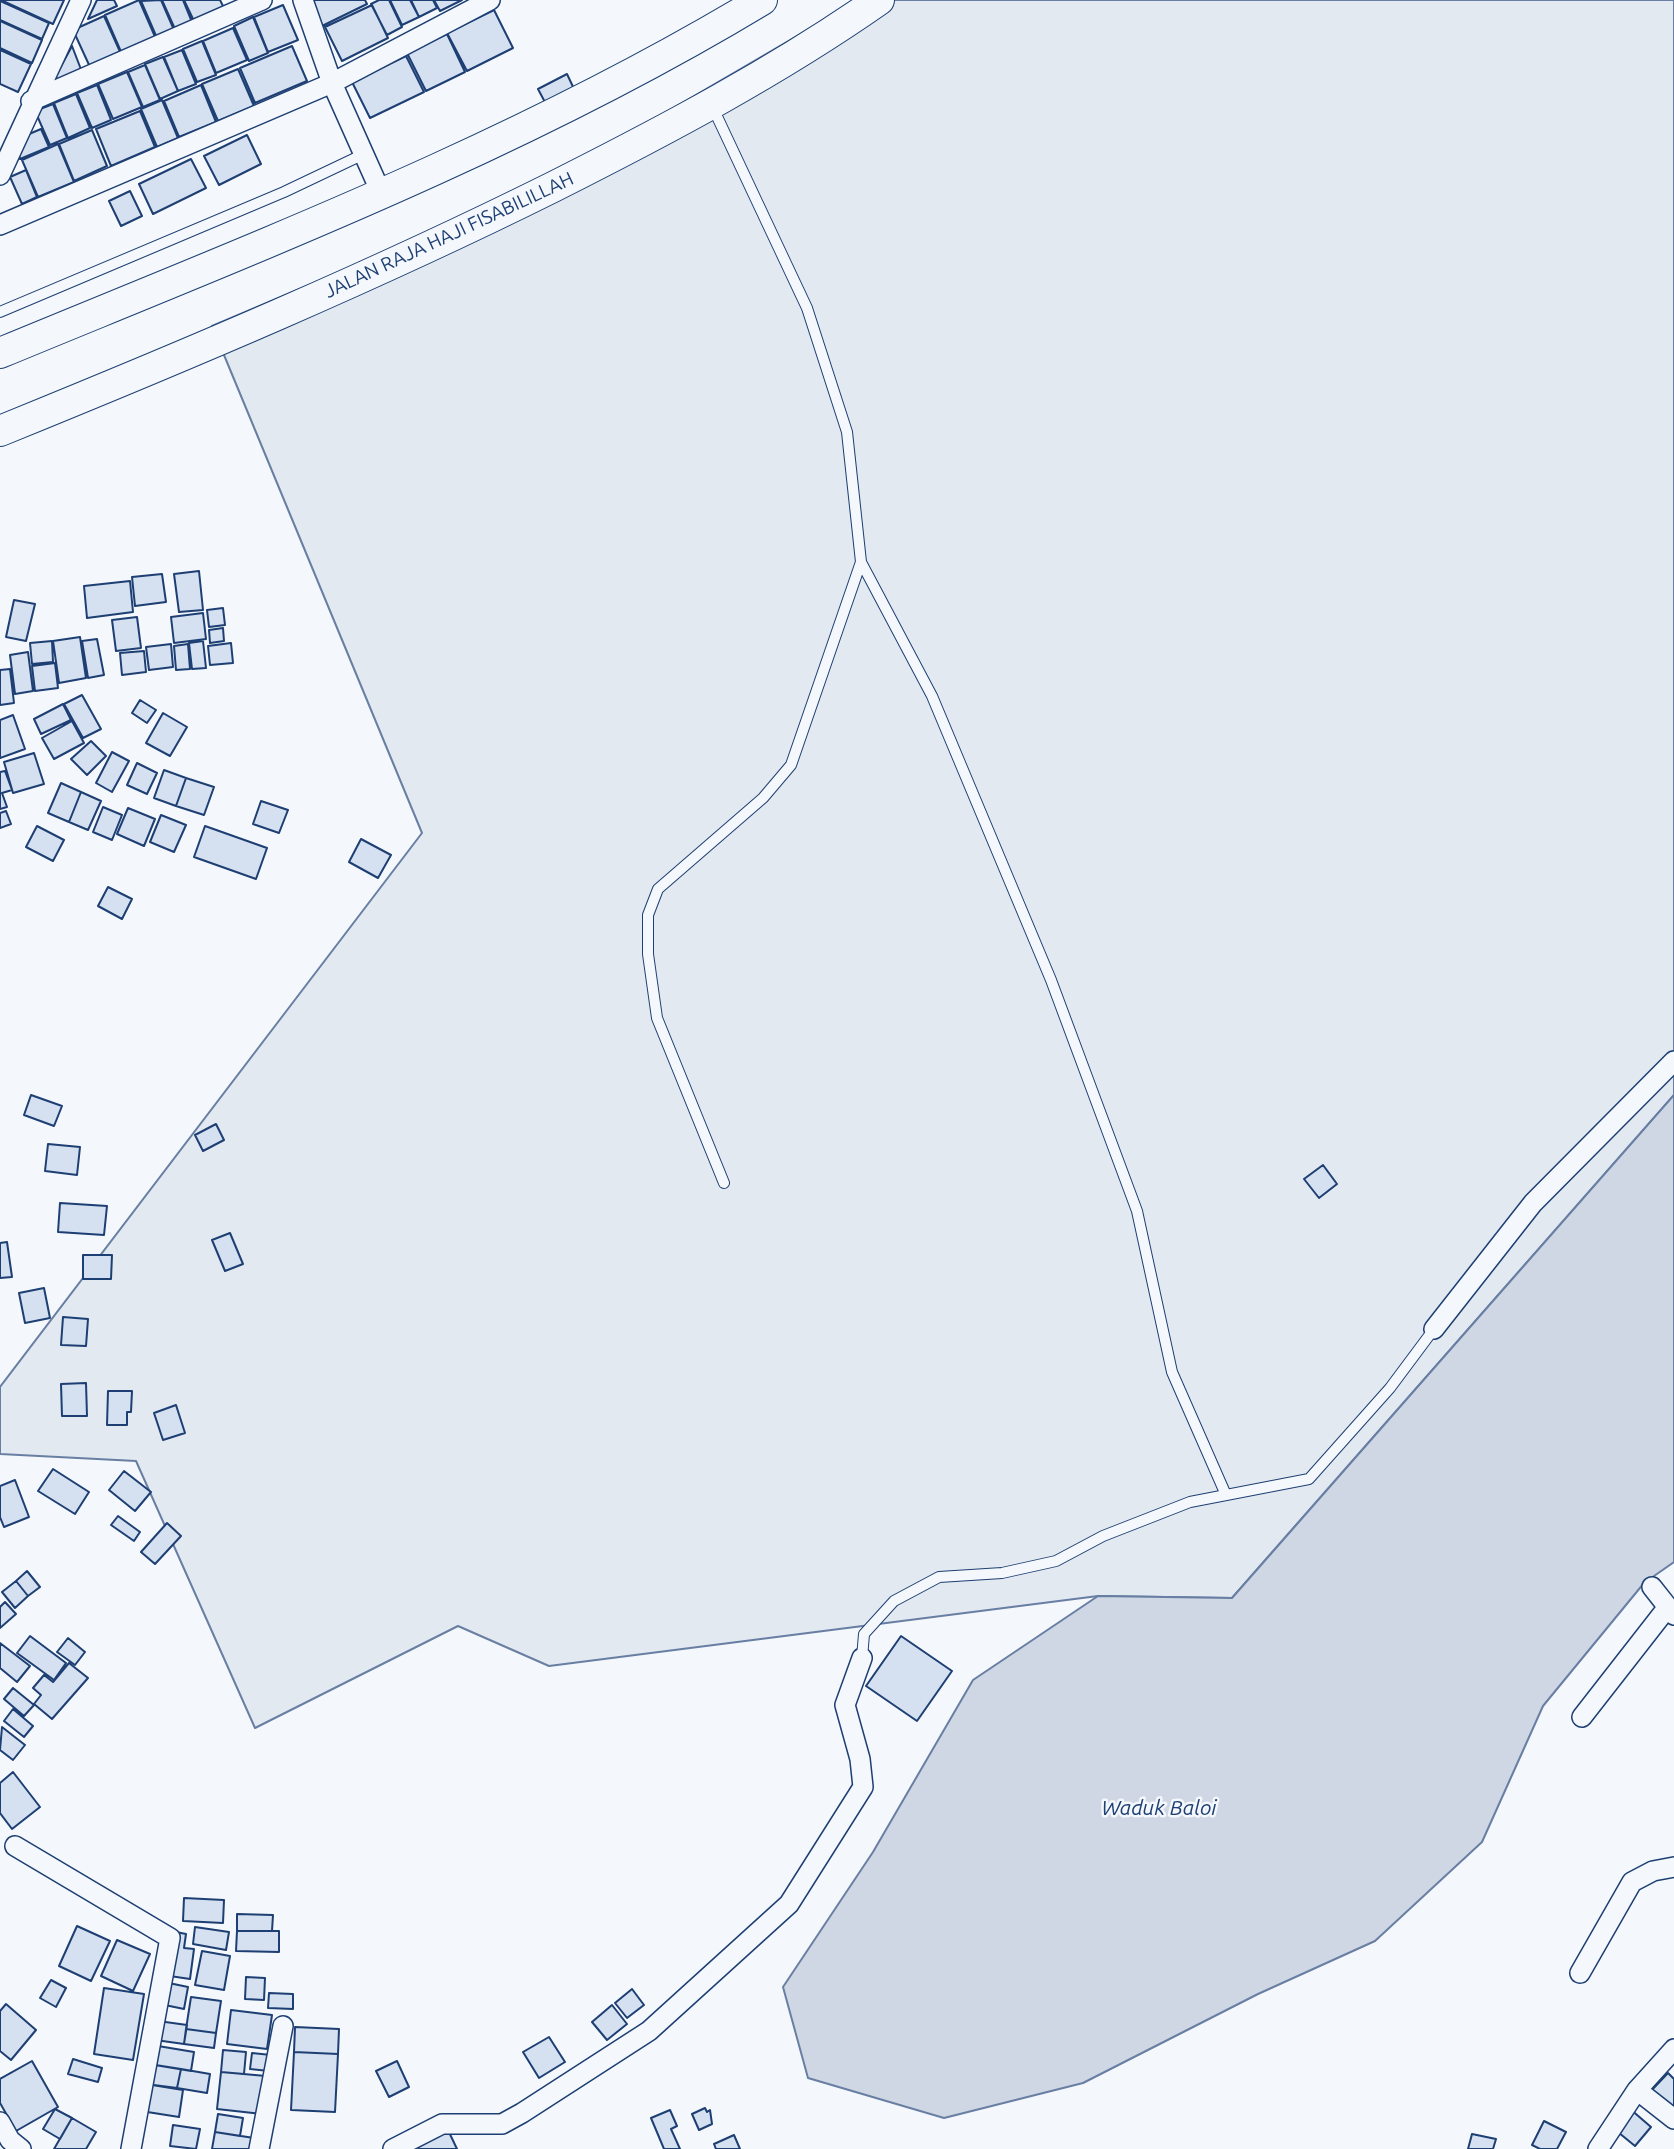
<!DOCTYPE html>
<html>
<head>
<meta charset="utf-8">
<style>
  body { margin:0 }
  canvas { display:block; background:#f4f7fb }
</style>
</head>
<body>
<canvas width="1674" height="2149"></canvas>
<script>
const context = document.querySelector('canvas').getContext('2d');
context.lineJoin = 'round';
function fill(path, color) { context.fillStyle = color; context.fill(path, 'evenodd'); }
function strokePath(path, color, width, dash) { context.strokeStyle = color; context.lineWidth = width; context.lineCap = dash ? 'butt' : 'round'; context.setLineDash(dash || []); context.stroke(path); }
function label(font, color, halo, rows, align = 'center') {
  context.font = font + ' Ubuntu,sans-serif'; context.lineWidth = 5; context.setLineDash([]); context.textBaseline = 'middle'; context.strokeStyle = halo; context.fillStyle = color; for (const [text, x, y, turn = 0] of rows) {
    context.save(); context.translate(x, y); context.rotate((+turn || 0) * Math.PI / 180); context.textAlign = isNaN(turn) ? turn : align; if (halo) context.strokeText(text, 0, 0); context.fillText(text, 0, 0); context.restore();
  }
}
const green = new Path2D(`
  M859,0H1674V1095L1232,1598L1098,1596L549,1666L458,1626L255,1728L136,1461L0,1454V1387L422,833L212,326L390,251L627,135Z`);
const water = new Path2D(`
  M1674,1095V1562L1644,1583L1543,1706L1482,1842L1375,1941L1258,1994L1083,2083L944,2118L808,2078L783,1987L873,1852L973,1680L1098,1596L1232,1598Z`);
const building = new Path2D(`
  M1,0H64L53,24Z
  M97,0H114L117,6L88,19Z
  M139,0L156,39L122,54L105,15Z
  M161,0L174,30L157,38L141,1Z
  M162,0H183L192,22L175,29Z
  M184,0H220L224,8L194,21Z
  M310,0H365L367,4L322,26Z
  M379,0H389L402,27L387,35L371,4Z
  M390,0H410L419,17L402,25Z
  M411,0H433L437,8L419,17Z
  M434,0H462L440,11Z
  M0,1L49,23L42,39L0,20Z
  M283,5L298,40L268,52L254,17Z
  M372,5L388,38L342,61L325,27Z
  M494,10L513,48L467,71L447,33Z
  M104,16L121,54L90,67L73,30Z
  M253,17L268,53L249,61L234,26Z
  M0,21L42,40L32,63L0,48Z
  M233,28L247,60L216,73L203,41Z
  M447,34L465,72L426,91L407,53Z
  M202,41L216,75L197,82L183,49Z
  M72,46L82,72L52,83Z
  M292,46L307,81L255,103L240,68Z
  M0,50L31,64L18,92L0,84Z
  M182,50L196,84L178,91L164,57Z
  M406,56L424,92L370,118L352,82Z
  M163,57L178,91L160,99L145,64Z
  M145,65L160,100L143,107L128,72Z
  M238,69L254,106L218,121L202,84Z
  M127,72L142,107L113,119L98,84Z
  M567,74L575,91L547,106L538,89Z
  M97,85L111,120L92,128L77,93Z
  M201,85L216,122L179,137L164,101Z
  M76,94L90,128L68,138L54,103Z
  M162,100L178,138L157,147L141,109Z
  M53,104L67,138L50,145L35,111Z
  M140,111L155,147L111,166L96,129Z
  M41,129L49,147L20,159L17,150L22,137Z
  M92,130L107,166L74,181L59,144Z
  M247,135L261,164L219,185L204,156Z
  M58,144L74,182L38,197L22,160Z
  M191,159L206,188L153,214L139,184Z
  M26,170L37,197L22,204L10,177Z
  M130,191L142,216L121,226L109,201Z
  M199,571L203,610L179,612L174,574Z
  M162,574L166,602L135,606L132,577Z
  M130,581L133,612L87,618L84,586Z
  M14,600L35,604L26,641L6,637Z
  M223,608L225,625L209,627L207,610Z
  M203,613L206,639L174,643L171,617Z
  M137,617L141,648L116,651L112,620Z
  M223,628L224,641L210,643L209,630Z
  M80,637L86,678L59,683L53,641Z
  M97,639L104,675L88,678L82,641Z
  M52,641L53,662L32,664L30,643Z
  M203,641L206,668L192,669L189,643Z
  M231,643L233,663L210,665L208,646Z
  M171,644L173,667L149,670L146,647Z
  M188,644L190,669L176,670L174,646Z
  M144,651L146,672L122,675L120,653Z
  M28,652L33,691L15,694L10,655Z
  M55,663L58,688L35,691L32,666Z
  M10,669L14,703L0,705V670Z
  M82,695L101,729L83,738L64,704Z
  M140,700L156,710L147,723L132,713Z
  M63,704L71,720L41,734L34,719Z
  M163,713L187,727L170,756L146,743Z
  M13,715L25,749L0,758V720Z
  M72,721L84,743L54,759L42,738Z
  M91,741L106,756L87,775L71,759Z
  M112,752L129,761L112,792L96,783Z
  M34,753L44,784L13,793L4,762Z
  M137,763L157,773L147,794L127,785Z
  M164,770L186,778L176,806L154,798Z
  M5,771L12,790L2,793L7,807L0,809V772Z
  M186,778L214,787L204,815L176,806Z
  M61,783L81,792L69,822L48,813Z
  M81,792L101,801L88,830L69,822Z
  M261,801L288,810L279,833L253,824Z
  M103,807L122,815L112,840L93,832Z
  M128,808L155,819L144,846L117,834Z
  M6,811L11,824L0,828V813Z
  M161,815L186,825L174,852L150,842Z
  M37,826L64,840L53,861L26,847Z
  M205,826L267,848L256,879L194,857Z
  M361,839L391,855L378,878L349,862Z
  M108,887L132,899L122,919L98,906Z
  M31,1095L62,1106L54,1126L24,1115Z
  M216,1124L224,1140L203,1151L195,1135Z
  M48,1144L80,1147L77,1175L45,1171Z
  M1323,1165L1337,1184L1319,1198L1304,1179Z
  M60,1203L107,1206L104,1235L58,1232Z
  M230,1233L243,1264L225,1271L212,1240Z
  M7,1242L12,1277L0,1278V1243Z
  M83,1255H112L111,1279H83Z
  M44,1288L50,1318L25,1323L19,1293Z
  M63,1317L88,1319L86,1346L61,1345Z
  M86,1383L87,1416H62L61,1384Z
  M108,1391H132L131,1412H127V1425H107Z
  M176,1405L185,1433L163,1440L154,1413Z
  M53,1469L89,1492L75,1514L38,1491Z
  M124,1471L151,1492L135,1511L109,1490Z
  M15,1480L29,1517L4,1527L0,1517V1486Z
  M118,1516L140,1532L134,1541L111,1525Z
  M167,1523L181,1536L155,1564L141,1552Z
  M27,1571L40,1587L28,1596L16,1581Z
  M16,1581L28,1596L15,1608L2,1592Z
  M5,1602L16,1614L0,1628V1607Z
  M30,1636L66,1663L54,1680L17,1653Z
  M901,1636L952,1671L917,1721L866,1686Z
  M68,1638L85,1652L75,1665L57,1652Z
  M0,1643L30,1666L17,1682L0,1668Z
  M69,1663L88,1678L52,1719L34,1704L41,1695L33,1688L44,1675L53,1682Z
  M13,1688L34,1705L24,1716L4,1699Z
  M13,1709L33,1726L24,1737L4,1721Z
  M2,1727L25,1745L13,1760L0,1750Z
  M13,1772L40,1807L12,1829L0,1813V1783Z
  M184,1898L224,1900L223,1923L183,1921Z
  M237,1914L273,1915L272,1931H237Z
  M77,1926L110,1941L91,1981L59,1966Z
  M195,1927L229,1932L226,1950L193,1944Z
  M237,1931H279V1952L236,1951Z
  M176,1932L186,1934L184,1948L194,1949L190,1979L163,1975Z
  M117,1940L150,1954L133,1991L101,1976Z
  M202,1951L230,1956L224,1990L195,1985Z
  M246,1977L265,1978L264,2000L245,1999Z
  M51,1980L66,1988L56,2007L40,1998Z
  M164,1982L188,1987L184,2009L160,2004Z
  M104,1988L144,1994L133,2060L94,2054Z
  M632,1989L644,2005L627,2018L615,2003Z
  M269,1993L293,1994V2009L268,2008Z
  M191,1997L221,2001L216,2033L186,2029Z
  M6,2004L36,2030L11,2060L0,2051V2011Z
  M612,2005L627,2024L607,2040L592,2022Z
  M231,2010L272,2015L267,2049L227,2044Z
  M151,2020L187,2025L184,2044L148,2039Z
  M295,2027L339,2029L338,2054L294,2052Z
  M186,2029L216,2033L214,2048L184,2044Z
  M549,2037L565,2062L539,2078L523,2052Z
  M152,2045L194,2052L191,2071L149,2064Z
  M223,2050L246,2052L244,2074L221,2072Z
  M294,2052L338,2054L335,2112L291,2110Z
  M252,2053L271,2055L269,2071L250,2069Z
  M73,2059L102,2068L98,2082L68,2074Z
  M32,2061L58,2107L16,2131L0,2103V2079Z
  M397,2061L409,2087L389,2097L376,2071Z
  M149,2064L181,2069L177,2088L146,2084Z
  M181,2069L210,2074L207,2093L177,2088Z
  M221,2072L266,2076L262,2114L217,2109Z
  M1668,2073L1674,2079V2111L1649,2093Z
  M146,2084L183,2090L179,2117L141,2111Z
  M705,2108L707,2112L710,2110L712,2124L699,2130L692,2114Z
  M1629,2108L1651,2127L1635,2146L1613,2128Z
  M55,2109L72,2118L60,2139L43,2129Z
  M670,2110L677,2126L671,2129L680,2149H664L651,2118Z
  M218,2114L243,2118L240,2136L215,2132Z
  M72,2118L96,2132L86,2149H54Z
  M1544,2121L1566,2132L1557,2149H1540L1532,2145Z
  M173,2125L200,2129L196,2149L170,2146Z
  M448,2130L457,2149H419L417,2144Z
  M215,2132L254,2138L252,2149H212Z
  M1472,2134L1496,2139L1493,2149H1468Z
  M734,2135L740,2149H716L714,2144Z`);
const service = new Path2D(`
  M713,108L807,308L847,432L861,562L932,696L1051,980L1137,1211L1172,1372L1226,1495
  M0,312L284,192L364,154
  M724,1183L657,1018L648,954V915L658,889L763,798L791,765L861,562
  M862,1658L864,1634L894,1601L939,1577L1002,1573L1056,1561L1103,1536L1190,1502L1309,1479L1390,1388L1434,1329`);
const minor = new Path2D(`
  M303,0L332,83L382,195
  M31,101L262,0
  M0,175L81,0
  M0,225L332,83L490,0
  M1434,1329L1533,1203L1674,1061
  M1652,1587L1674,1615
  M1582,1717L1667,1608
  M15,1846L170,1938L131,2149
  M1580,1973L1632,1882L1653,1871L1674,1867
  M1637,2090L1674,2119
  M0,2122L10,2140L21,2149
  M259,2149L283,2026
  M393,2149L442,2124H502L522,2113L649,2031L789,1904L863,1787L860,1759L845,1705L862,1658
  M1598,2149L1637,2090L1674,2049`);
const primary = new Path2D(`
  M0,353C259,246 522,145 762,0
  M0,431C187,355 372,277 553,187C666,130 776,72 879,0`);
const streetNames = [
  ["JALAN RAJA HAJI FISABILILLAH",449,235,-25]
];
const waterNames = [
  ["Waduk Baloi",1159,1808]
];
fill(green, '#e3e9f0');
strokePath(green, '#687fa3', 2);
fill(water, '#cfd7e4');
strokePath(water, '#687fa3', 2);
fill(building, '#d5e0f0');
strokePath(building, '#1d3f73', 2);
strokePath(service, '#1d3f73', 12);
strokePath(minor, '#1d3f73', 22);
strokePath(primary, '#1d3f73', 32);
strokePath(service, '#f4f7fb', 10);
strokePath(minor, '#f4f7fb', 19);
strokePath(primary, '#f4f7fb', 30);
label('19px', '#1d3f73', '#f4f7fb', streetNames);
label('italic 21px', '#1d3f73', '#f4f7fb', waterNames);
</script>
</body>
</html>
